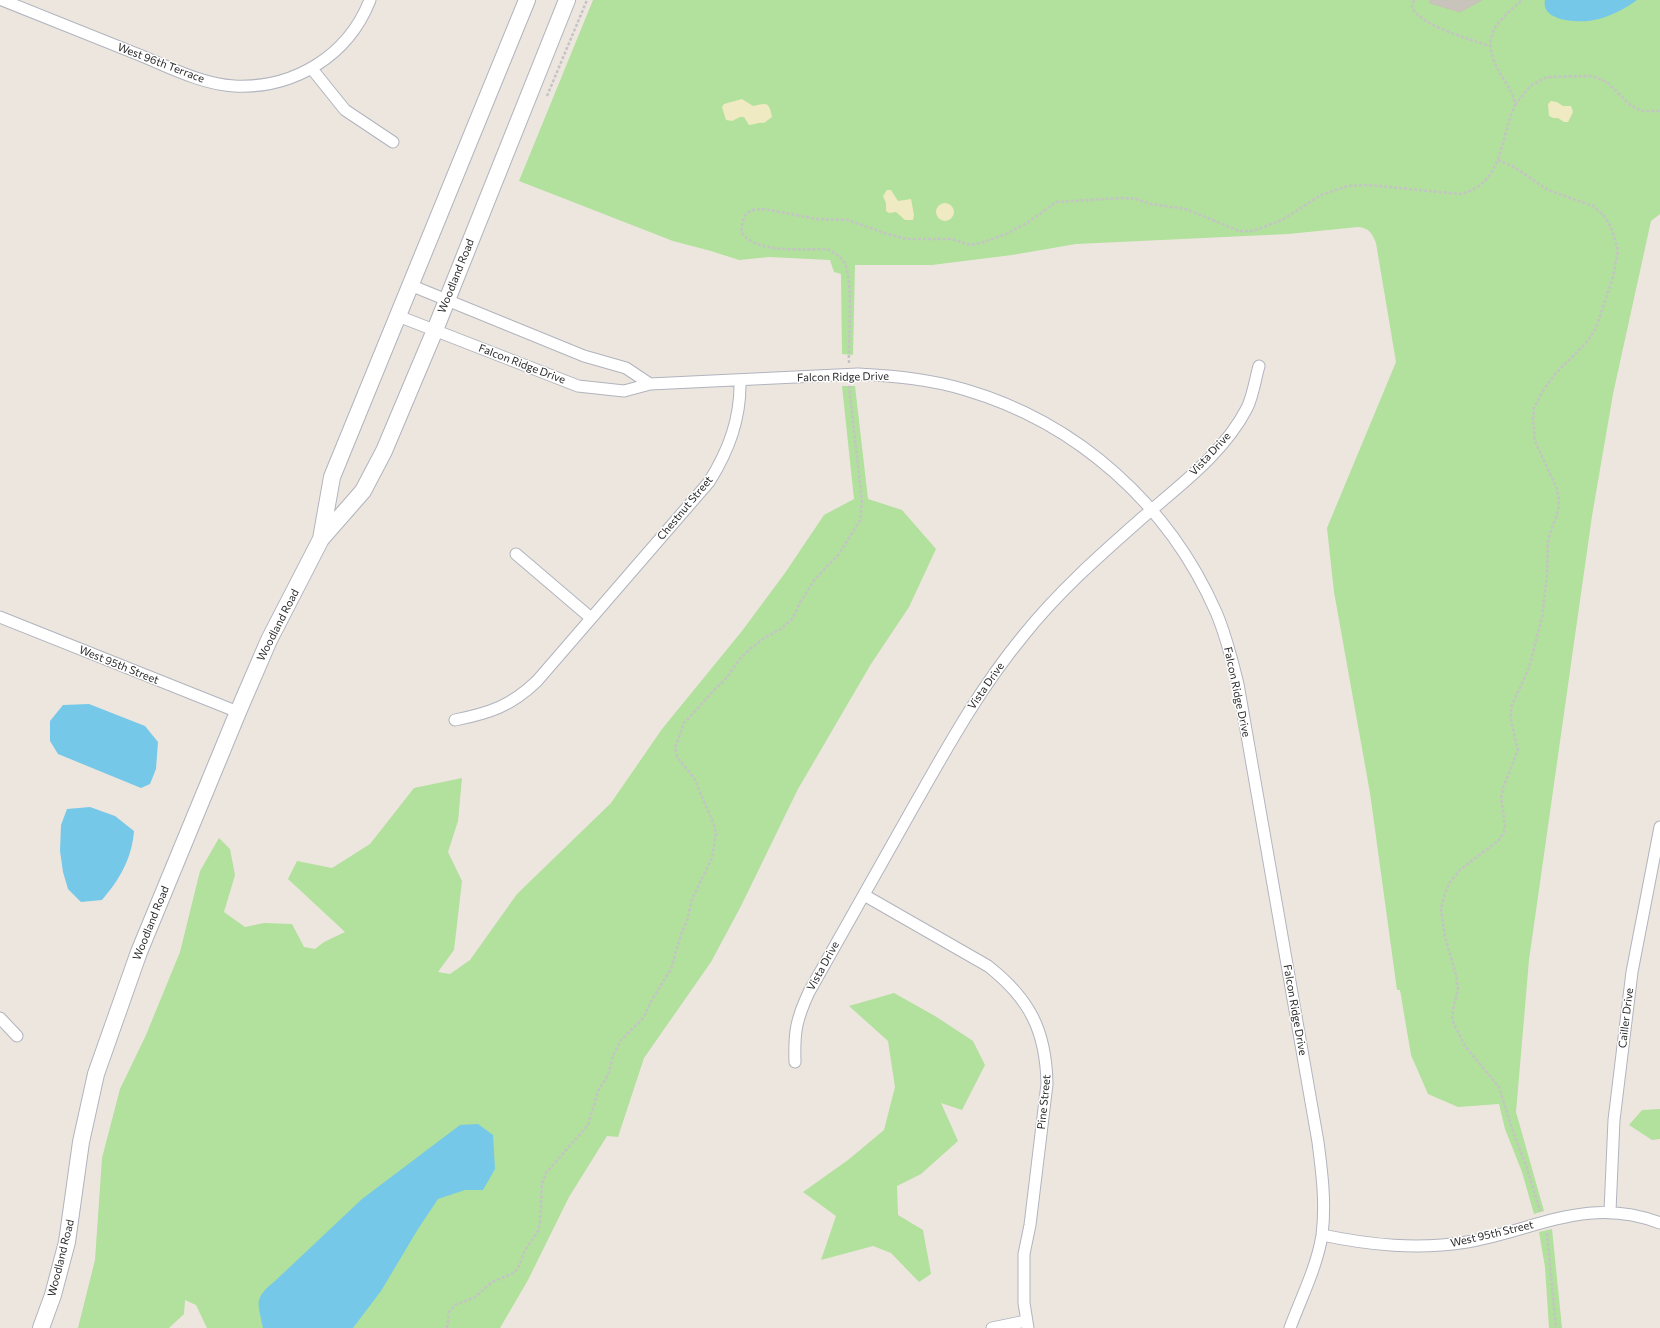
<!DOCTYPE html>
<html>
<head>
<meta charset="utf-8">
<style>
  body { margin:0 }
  canvas { display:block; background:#ece6de }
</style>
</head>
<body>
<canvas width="1660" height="1328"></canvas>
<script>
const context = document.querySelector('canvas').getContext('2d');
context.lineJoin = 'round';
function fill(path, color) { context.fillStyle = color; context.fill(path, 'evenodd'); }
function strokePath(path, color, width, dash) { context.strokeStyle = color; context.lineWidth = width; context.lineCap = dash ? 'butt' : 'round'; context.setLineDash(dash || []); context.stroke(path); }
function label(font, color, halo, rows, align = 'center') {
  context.font = font + ' Commissioner,sans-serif'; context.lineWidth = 3; context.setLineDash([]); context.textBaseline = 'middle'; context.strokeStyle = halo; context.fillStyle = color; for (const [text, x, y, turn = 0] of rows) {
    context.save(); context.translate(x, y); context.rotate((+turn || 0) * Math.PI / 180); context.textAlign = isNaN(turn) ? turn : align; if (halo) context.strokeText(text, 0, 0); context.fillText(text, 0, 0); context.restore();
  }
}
const green = new Path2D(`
  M593,0H1660V214L1651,221L1613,394L1592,516L1529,960L1516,1112L1544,1211L1534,1214L1522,1172L1505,1129L1499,1104L1458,1107L1428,1094L1411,1055L1400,990H1397L1370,793L1334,592L1327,528L1396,362L1376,243C1372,233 1369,228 1358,227L1288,234L1076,244L1012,255L932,265H855L853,355L842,354L841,274L834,272L830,260L769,257L739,260L711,251L673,241L519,181Z
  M842,386H855L868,499L902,510L936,549L909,607L871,664L798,789L741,906L711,962L644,1058L618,1137L607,1136L569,1197L528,1280L500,1328H207L196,1305L185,1300L184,1314L169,1328H78L95,1260L102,1158L120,1089L146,1035L180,952L200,871L219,838L230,849L235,875L224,912L245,927L264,923L292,924L304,947L315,949L324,942L345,932L288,879L297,861L332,868L370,844L414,788L462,778L458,821L448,852L462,881L454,950L438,972L450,974L470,960L517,894L611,803L662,729L742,631L785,573L824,515L854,499Z
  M894,993L935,1016L973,1041L985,1065L962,1110L941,1103L958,1141L921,1174L897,1186L898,1215L923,1230L931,1274L919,1282L891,1253L873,1246L821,1260L836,1216L803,1192L848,1160L884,1130L895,1087L888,1041L849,1006Z
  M1660,1109V1139L1652,1140L1629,1125L1642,1110Z
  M1552,1229L1562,1328H1549L1545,1267L1539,1232Z`);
const sand = new Path2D(`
  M742,99L753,106C767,103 769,101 772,117L764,123C758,122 755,125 749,125L744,117H740L732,121L726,120L722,107L724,104Z
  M1551,101L1557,102L1563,106H1571L1573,112L1568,122H1564L1558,118H1553L1549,116L1548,104Z
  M887,190H891L898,201L911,199L914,215L913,220H905L896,212L889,213L886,211V203L883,196Z
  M936 212a9 9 0 1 1 18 0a9 9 0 1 1-18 0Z`);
const water = new Path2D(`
  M1545,0H1637C1625,9 1609,17 1594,20C1581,23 1540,22 1545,0Z
  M89,704L145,726L158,742L156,769L150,784L141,788L58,754L50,741V721L63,705Z
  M90,807L115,816L134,831C132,858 120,879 102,900L81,902L68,889L63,872L60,851L61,825L67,809Z
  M478,1124L493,1135L495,1169L483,1190H465L438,1199L418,1229L381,1291L353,1328H263C258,1302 253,1299 275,1281L362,1199L460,1125Z`);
const building = new Path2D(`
  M1430,0H1482L1460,12L1430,3Z`);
const path = new Path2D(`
  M1414,0L1412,7C1420,26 1470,39 1489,46
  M547,96L587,0
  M1515,105L1530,86L1547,77L1592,76L1607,82L1629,104L1641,111H1660
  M1498,160L1514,167L1548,190L1593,206L1604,216L1611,227L1618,250L1613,277L1596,328L1587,342L1555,374L1542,392L1534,408L1533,419L1535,441L1557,489L1559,500L1558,511L1548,540L1547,575L1542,617L1529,668L1511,707V721L1518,750L1503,788L1501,798L1505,825L1504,832L1499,840L1461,869L1450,882L1445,893L1441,909L1445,937L1456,975L1458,989L1453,1010L1452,1020L1465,1046L1499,1087L1512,1129L1527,1168L1540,1211
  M849,363C848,341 854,278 844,262C840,256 833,252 827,249C803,249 753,254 741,231L744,217L747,213L752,210L764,209L817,219L848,220L884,233L907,239H952L970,245L981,243L1006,234L1027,223L1056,202L1122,198L1136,199L1151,204L1186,209L1239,231H1253L1282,220L1321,195L1348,186L1368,185L1460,194C1503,185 1500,138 1515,105C1513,93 1507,85 1501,75C1479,38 1494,24 1522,0
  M1547,1233L1556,1328
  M447,1328L449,1312L455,1305L475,1297L492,1282L514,1273L519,1266L525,1250L538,1231L540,1222L542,1184L546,1173L588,1125L598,1091L608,1075L614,1053L621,1040L644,1017L650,1003L671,969L681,934L687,921L692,899L712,858L716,834L714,825L694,778L677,757L675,748L684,723L718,686L724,681L740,659L750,649L764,638L781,629L792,619L801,601L815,579L839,554L860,520L862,502L849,386`);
const street = new Path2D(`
  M2,0C49,19 95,37 142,56C171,68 202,84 234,86C294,89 348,56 370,0
  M312,69L345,110L393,142
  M410,285L584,356L626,368L650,384
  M398,316L578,386L624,391L650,384L858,374C894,376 930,379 966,390C1078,423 1169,505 1216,612C1226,635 1232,660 1238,684L1318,1142C1322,1173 1326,1204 1322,1235C1317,1267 1301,1298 1290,1328
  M516,554L591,618
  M0,617L238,712
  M455,720C490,713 511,706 537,681L709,482C729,450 741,418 740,380
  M864,895L988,966C1030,999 1046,1031 1047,1084L1030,1225L1024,1254V1303L1028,1328
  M0,1018L17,1036
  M795,1062C794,1032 796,1020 809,992C844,929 880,867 915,804C948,746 980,688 1023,636C1058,592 1100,555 1142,518C1180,485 1224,453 1247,408C1253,396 1255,380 1259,366
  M1610,1211L1614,1120L1632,972L1660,827
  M1322,1235C1370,1245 1417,1250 1467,1242C1536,1230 1588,1195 1660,1223
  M992,1328L1026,1321`);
const secondary = new Path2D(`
  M321,539L332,477L527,0
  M41,1328L53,1295L67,1242L81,1142L96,1074L139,952L238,712L269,640L321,539L363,491L384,451L435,330L567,0`);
const streetNames = [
  ["West 96th Terrace",161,63,21],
  ["Woodland Road",456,276,-68],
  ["Falcon Ridge Drive",522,364,21],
  ["Falcon Ridge Drive",843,377,-1],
  ["Vista Drive",1210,454,-47],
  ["Chestnut Street",685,508,-50],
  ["Woodland Road",278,625,-63],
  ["West 95th Street",119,665,22],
  ["Vista Drive",986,686,-55],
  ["Falcon Ridge Drive",1237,692,78],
  ["Woodland Road",151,923,-68],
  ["Vista Drive",823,966,-61],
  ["Falcon Ridge Drive",1295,1010,80],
  ["Cailler Drive",1626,1018,-83],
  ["Pine Street",1044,1102,-84],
  ["West 95th Street",1492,1234,-13],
  ["Woodland Road",61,1258,-76]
];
fill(green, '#b2e09d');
fill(sand, '#f0eac2');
fill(water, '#76c8e9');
fill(building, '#c8c4bc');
strokePath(building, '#c8c2b7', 1);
strokePath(street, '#b1b4be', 13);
strokePath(secondary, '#b1b4be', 18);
strokePath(path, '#c4c4c4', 2.5, [3, 2]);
strokePath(street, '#fff', 11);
strokePath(secondary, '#fff', 16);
label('11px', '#2b2b2b', '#fff', streetNames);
</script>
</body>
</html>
